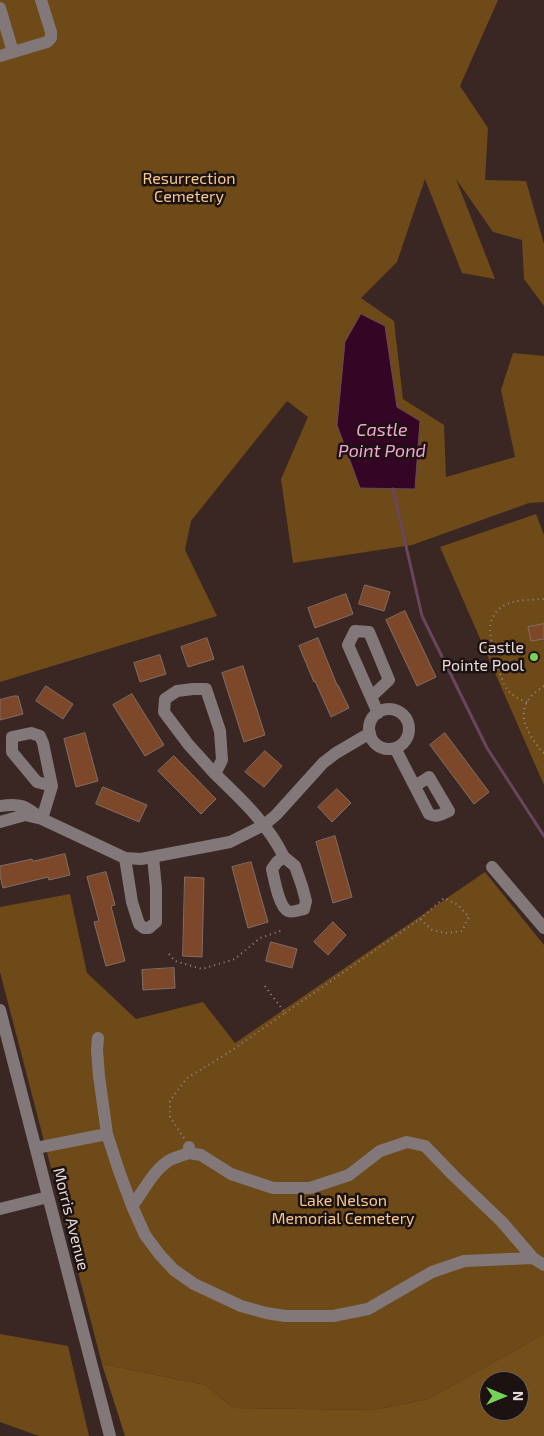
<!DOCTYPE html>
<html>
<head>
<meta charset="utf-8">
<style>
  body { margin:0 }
  #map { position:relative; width:544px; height:1436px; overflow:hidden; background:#3a2724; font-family:"Exo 2",sans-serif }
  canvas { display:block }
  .north { position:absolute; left:479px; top:1371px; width:50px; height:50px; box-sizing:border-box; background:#1b1211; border:1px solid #6d6261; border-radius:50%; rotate:90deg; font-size:14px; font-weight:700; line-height:20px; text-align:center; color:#e7dad8 }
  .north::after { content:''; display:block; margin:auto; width:18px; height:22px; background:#77d259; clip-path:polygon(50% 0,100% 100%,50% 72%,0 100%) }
</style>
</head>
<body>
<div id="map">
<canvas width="544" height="1436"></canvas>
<div class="north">N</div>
</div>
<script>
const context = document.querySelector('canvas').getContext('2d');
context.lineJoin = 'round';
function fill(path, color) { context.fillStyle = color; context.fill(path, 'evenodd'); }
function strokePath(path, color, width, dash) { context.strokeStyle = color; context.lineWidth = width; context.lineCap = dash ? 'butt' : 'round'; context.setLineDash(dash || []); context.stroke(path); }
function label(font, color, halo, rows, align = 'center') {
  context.font = font + ' "Exo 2",sans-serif'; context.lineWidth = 5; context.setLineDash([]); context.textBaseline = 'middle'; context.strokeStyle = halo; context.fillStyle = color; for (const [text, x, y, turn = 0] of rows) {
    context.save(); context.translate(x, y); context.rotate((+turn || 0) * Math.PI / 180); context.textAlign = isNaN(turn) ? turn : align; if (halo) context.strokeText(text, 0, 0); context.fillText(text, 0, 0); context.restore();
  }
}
const green = new Path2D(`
  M0,0H498L460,86L488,128L485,180L526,181L544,244V306L524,279L522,240L493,232L456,179L495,279L462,273L425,179L397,262L361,298L394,321L403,399L444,425L446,477L515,457L501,390L513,353L544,356V502L529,503L412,545L293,563L281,479L308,417L287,401L191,521L185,550L217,616L0,682Z
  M536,514L544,535V785L440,547Z
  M485,872L544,945V1334L428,1399L373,1410L233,1408L206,1385L102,1364L0,972V907L70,894L87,973L136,1019L203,1002L235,1043Z
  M0,1334L68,1346L89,1436H39L0,1422Z`);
const forest = new Path2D(`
  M544,1334V1436H125L102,1364L206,1385L233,1408L373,1410L428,1399ZM489,1381H519V1411H489Z`);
const water = new Path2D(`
  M361,314L385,326L397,407L420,421L415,489L360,488L337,425L345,342Z`);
const stream = new Path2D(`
  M393,489L422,616L487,748L544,836`);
const building = new Path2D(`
  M365,585L390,592L384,611L359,604Z
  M346,594L353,614L315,628L308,608Z
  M405,611L436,677L417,686L386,620Z
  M544,624V639L531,641L528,627Z
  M207,638L214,659L188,667L181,647Z
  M318,638L337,685H338L349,708L331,717L315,681L314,682L299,646Z
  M160,655L166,674L140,682L134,663Z
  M243,666L265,735L244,742L222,673Z
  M46,686L73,704L63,719L36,701Z
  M132,694L164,745L145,756L113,705Z
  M14,696H18L23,714L0,720V700Z
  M85,733L98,781L76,787L64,739Z
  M445,733L489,792L474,804L430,745Z
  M265,751L282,766L264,787L245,772Z
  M174,756L216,799L201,814L158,771Z
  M103,787L147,805L139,822L96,804Z
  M337,789L351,803L332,822L318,807Z
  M335,836L352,897L333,903L316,842Z
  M65,854L70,875L49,880L48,877L3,888L0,876V866L32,859L33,861Z
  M251,862L268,922L248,928L232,867Z
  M106,872L115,905L111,906L125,961L106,966L94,922L99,921L87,877Z
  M185,877L204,878L202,957L183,956Z
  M333,922L346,935L328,955L314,942Z
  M271,942L297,949L292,968L266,961Z
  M174,968L175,988L143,990L142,970Z`);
const path = new Path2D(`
  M544,686C512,706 523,727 542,752L544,753
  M527,702C519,699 512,696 507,689C500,681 491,642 490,630C490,622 493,614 499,609C510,599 530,600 544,599
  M169,954L175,961L202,969L235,959L260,938L283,930
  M285,1013L420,919L432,930L446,933L462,931L469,917L458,905L444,898L420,919
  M184,1138L170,1117V1101L187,1078L228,1053L285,1013L264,985`);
const minor = new Path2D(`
  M0,8L13,52
  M0,56L47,42L51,38V32L41,0
  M193,689H206L220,731L222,760L215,774L188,744L164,712L165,699L177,691Z
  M371,697L389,680L369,632L355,631L348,645L378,713
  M369 729a20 20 0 1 1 40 0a20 20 0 1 1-40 0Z
  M31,733L40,736L43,743L52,786L37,782L12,752V737Z
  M395,748L429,814C437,818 442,814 449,811L429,777L415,786
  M215,774C241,799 268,824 284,857
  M52,786L42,819L125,858L141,859L230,842L264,825L276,815L323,763L336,753L370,733
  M0,806C22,803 25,806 42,819L25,815L0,822
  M284,857L295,866L302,886L306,901L304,909C299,910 293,913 288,911C279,907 274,878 272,869L277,862Z
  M125,858L132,902L139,924L144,928H149L156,922V888L153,857
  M492,867L544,928
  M0,1010L110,1436
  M98,1038L97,1050L99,1076L107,1134L119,1171L132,1206L145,1235L160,1255L174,1270L194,1284L241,1306L266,1313L285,1316H333L368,1309L432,1272L464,1261L533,1258
  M36,1148L107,1134
  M189,1153L201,1155L231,1174L273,1188H310L349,1175L380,1151L407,1142L425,1146L454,1176L502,1222L533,1258L544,1265
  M132,1206C143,1192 154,1169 170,1160C176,1157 183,1155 189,1153V1147
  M0,1209L48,1197`);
const markers = [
  [534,657,5,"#77d259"]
];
const parkNames = [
  ["Resurrection",189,179],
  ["Cemetery",189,197],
  ["Lake Nelson",343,1201],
  ["Memorial Cemetery",343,1219]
];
const poiNames = [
  ["Castle",524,648],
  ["Pointe Pool",524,666]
];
const streetNames = [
  ["Morris Avenue",71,1219,76]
];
const waterNames = [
  ["Castle",382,430],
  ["Point Pond",382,451]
];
fill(green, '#6d4a18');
fill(forest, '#754f19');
fill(water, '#350526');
strokePath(water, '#6a455b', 1);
strokePath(stream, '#6a455b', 3);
fill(building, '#7d4829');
strokePath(building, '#826e63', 1);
strokePath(path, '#978885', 2, [1, 4]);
strokePath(minor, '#827879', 12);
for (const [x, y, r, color] of markers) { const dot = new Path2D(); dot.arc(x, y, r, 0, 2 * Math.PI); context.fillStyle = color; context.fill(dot); strokePath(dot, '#1b1211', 2); }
label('16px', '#f7c88e', '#1b1211', parkNames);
label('16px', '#e7dad8', '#1b1211', poiNames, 'right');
label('16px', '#e7dad8', '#1b1211', streetNames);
label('italic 18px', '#f7a4d5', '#1b1211', waterNames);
</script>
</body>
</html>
